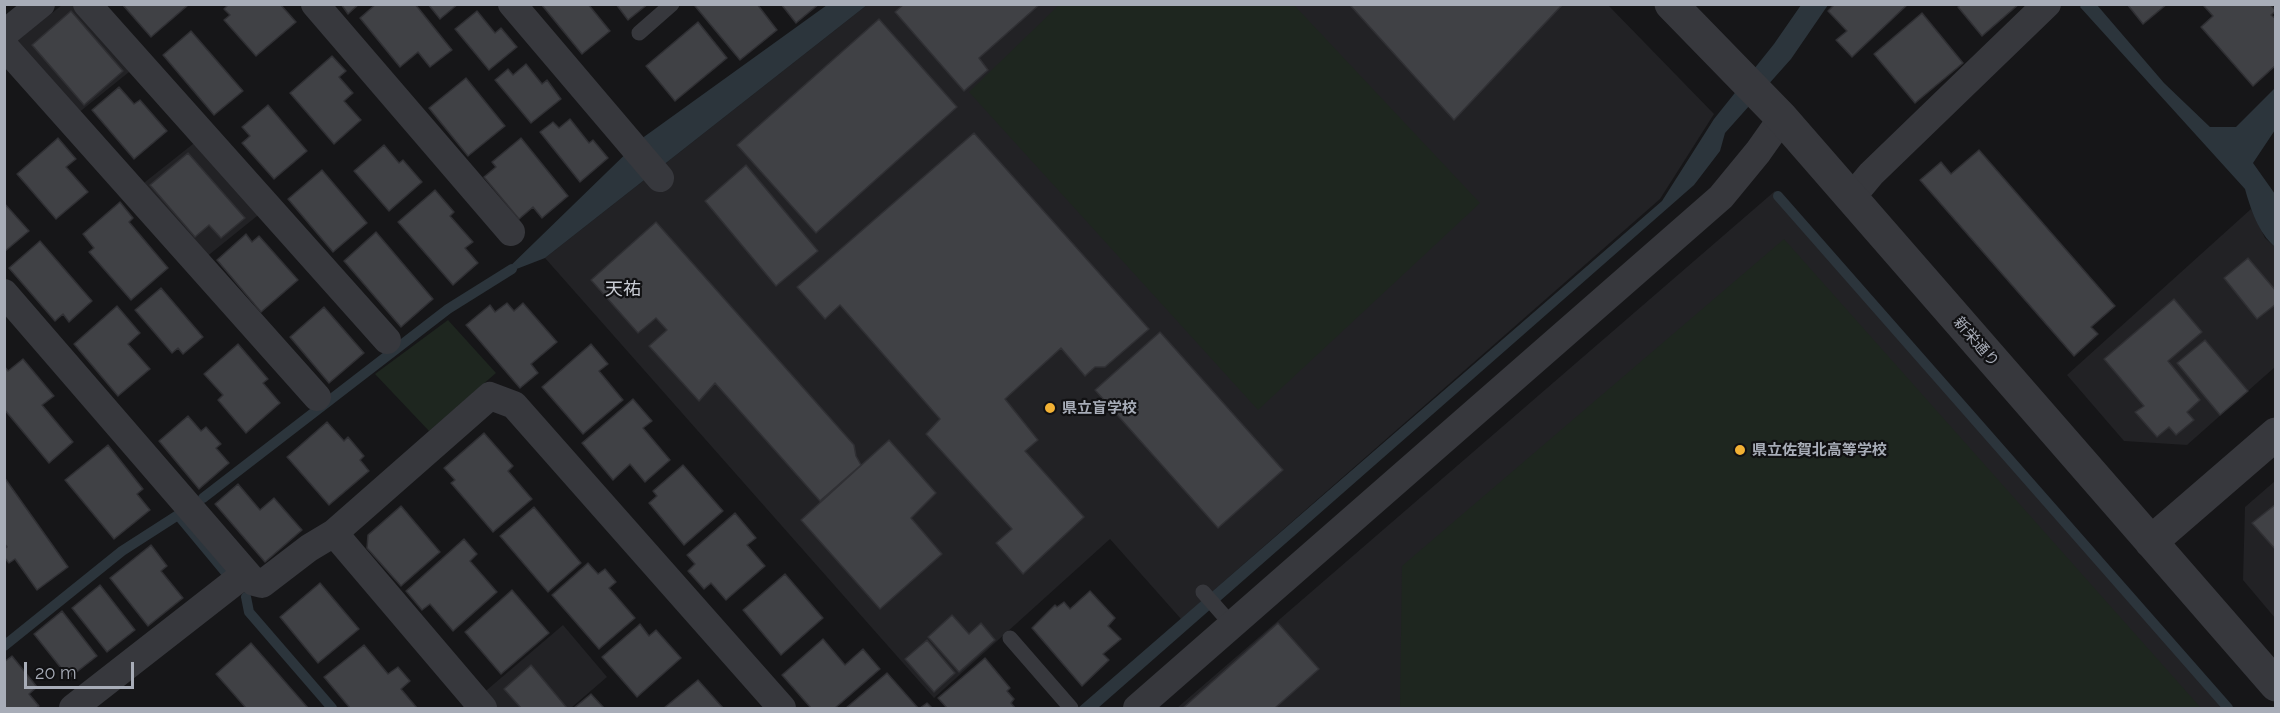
<!DOCTYPE html>
<html>
<head>
<meta charset="utf-8">
<style>
  body { margin:0 }
  #map { position:relative; width:2280px; height:713px; overflow:hidden; background:#161618; font-family:Raleway,sans-serif }
  canvas { display:block }
  .frame { position:absolute; inset:0; border:6px solid #a8adb8; pointer-events:none }
  .scale { position:absolute; left:24px; top:662px; width:110px; height:27px; box-sizing:border-box; border:3px solid #a8adb8; border-top:0; padding-left:8px; font-size:18px; line-height:21px; white-space:nowrap; color:#a8adb8; -webkit-text-stroke:4px #111113; paint-order:stroke }
</style>
</head>
<body>
<div id="map">
<canvas width="2280" height="713"></canvas>
<div class="frame"></div>
<div class="scale">20 m</div>
</div>
<script>
const context = document.querySelector('canvas').getContext('2d');
context.lineJoin = 'round';
function fill(path, color) { context.fillStyle = color; context.fill(path, 'evenodd'); }
function strokePath(path, color, width, dash) { context.strokeStyle = color; context.lineWidth = width; context.lineCap = dash ? 'butt' : 'round'; context.setLineDash(dash || []); context.stroke(path); }
function label(font, color, halo, rows, align = 'center') {
  context.font = font + ' Raleway,"Noto Sans JP",sans-serif'; context.lineWidth = 4.5; context.setLineDash([]); context.textBaseline = 'middle'; context.strokeStyle = halo; context.fillStyle = color; for (const [text, x, y, turn = 0] of rows) {
    context.save(); context.translate(x, y); context.rotate((+turn || 0) * Math.PI / 180); context.textAlign = isNaN(turn) ? turn : align; if (halo) context.strokeText(text, 0, 0); context.fillText(text, 0, 0); context.restore();
  }
}
const built = new Path2D(`
  M62,5H79L134,68L77,114L14,43Z
  M867,5H1608L1714,114L1660,199L1181,619L1110,539L934,698L545,258Z
  M198,140L262,212L205,258L140,186Z
  M1775,191L2231,708H1177Z
  M2251,209L2265,238L2275,247V367L2187,445L2124,441L2067,375Z
  M2275,481V618L2243,580L2245,507Z
  M563,625L607,677L571,708H492L481,695Z`);
const green = new Path2D(`
  M1060,4L1294,5L1480,203L1258,410L969,92Z
  M1784,239L2201,708H1402L1400,706L1402,566Z
  M448,320L496,373L429,431L375,374Z`);
const water = new Path2D(`
  M2082,4L2097,5L2164,83L2210,127H2236L2275,88V130L2253,163L2275,194V247C2258,232 2251,210 2245,189L2080,7Z
  M827,5H867L545,258L501,275L641,139Z
  M1801,5H1828L1791,59L1725,133L1720,151L1694,185L1098,708H1078L1662,201L1714,119L1774,44Z`);
const stream = new Path2D(`
  M1778,196L2228,708
  M203,498L448,309L512,269
  M246,597L249,612L332,708
  M4,646L122,551L178,515L227,574`);
const building = new Path2D(`
  M122,4H186L187,6L151,37Z
  M229,4H280L296,22L256,56L224,20L230,15L224,9Z
  M341,4H359L348,14Z
  M376,4H415L452,50L430,67L418,52L400,67L360,18Z
  M428,4H458L440,19Z
  M541,4H588L610,31L582,54Z
  M616,4H648L628,20Z
  M698,4H757L777,30L740,60L695,6Z
  M781,4H819L796,23Z
  M904,4H1040L979,58L988,70L964,91L895,12Z
  M1349,4H1563L1454,120Z
  M1835,4H1908L1852,57L1836,40L1847,31L1828,11Z
  M1961,4H2019L1982,36L1958,7Z
  M2127,4H2167L2143,24Z
  M2206,4H2270L2276,11L2271,15L2276,19V65L2253,86L2201,27L2213,16L2204,6Z
  M71,11L123,71L84,105L32,45Z
  M477,11L495,33L501,28L517,47L489,70L455,29Z
  M1922,13L1963,63L1915,103L1874,54Z
  M879,19L957,107L816,233L737,145Z
  M698,22L727,58L675,101L646,66Z
  M191,31L243,91L214,115L163,55Z
  M332,56L346,71L339,77L353,93L344,101L361,120L334,144L290,93Z
  M526,64L542,84L547,80L561,99L531,123L495,80L508,69L513,75Z
  M466,78L505,126L468,156L429,108Z
  M119,87L134,104L140,100L167,131L134,159L92,110Z
  M268,105L307,151L274,179L242,143L250,136L242,127Z
  M570,119L589,143L593,140L608,158L580,182L540,132L553,122L559,128Z
  M974,133L1149,329L1105,367H1095L1085,376L1061,348L1005,399L1038,440L1025,451L1084,517L1023,574L996,543L1012,529L926,434L940,419L840,305L825,319L797,287Z
  M58,138L76,159L66,167L88,192L56,219L17,174Z
  M521,138L568,196L542,218L533,207L519,219L484,177L496,167L492,162Z
  M384,145L399,163L403,160L422,182L389,211L354,171Z
  M1979,150L2115,306L2091,327L2098,334L2074,356L1920,180L1941,162L1951,174Z
  M188,153L245,218L221,238L209,225L195,237L150,185Z
  M746,165L818,251L776,286L705,201Z
  M322,170L367,223L333,252L288,199Z
  M435,190L454,212L450,216L473,242L465,248L478,263L453,285L398,222Z
  M120,202L133,218L129,222L168,268L131,300L89,252L94,248L83,234Z
  M4,203L29,231L4,252Z
  M656,222L854,445L856,456L861,465L820,501L715,383L699,401L649,346L667,330L656,318L638,333L591,280Z
  M376,232L433,299L401,327L344,261Z
  M246,234L252,242L259,236L298,280L261,312L217,260Z
  M40,241L92,301L69,322L63,314L55,321L9,268Z
  M2248,258L2276,291V304L2257,319L2224,278Z
  M161,288L203,337L183,354L178,348L172,353L135,310Z
  M2174,299L2202,332L2168,361L2200,400L2187,412L2194,420L2176,435L2169,427L2157,437L2135,412L2144,406L2104,359Z
  M507,303L514,311L523,303L557,342L531,364L538,373L520,388L466,325L490,305L495,312Z
  M117,306L140,333L128,344L150,369L118,396L74,344Z
  M324,307L364,353L329,383L290,337Z
  M1160,332L1283,470L1218,528L1095,390Z
  M2205,340L2248,391L2220,415L2177,363Z
  M238,344L268,379L263,383L280,403L246,433L218,400L223,395L204,374Z
  M591,344L608,364L599,371L623,400L583,434L542,387Z
  M23,359L54,396L42,405L73,442L49,463L4,409V366L8,371Z
  M633,399L652,421L643,428L670,460L645,482L630,464L613,480L582,443Z
  M188,416L201,431L206,427L221,444L216,448L229,463L199,489L159,441Z
  M327,422L344,441L348,437L364,456L360,460L369,471L329,505L287,457Z
  M484,433L513,466L508,471L532,499L493,532L451,483L455,480L444,468Z
  M889,440L936,493L911,518L942,554L880,609L801,520Z
  M108,445L143,489L137,494L150,510L114,539L65,480Z
  M683,465L723,511L684,545L649,503L657,496L653,491Z
  M4,477L68,567L37,590L15,559L9,563L4,557V549L7,547L4,543Z
  M238,484L260,510L274,498L302,530L265,562L215,504Z
  M2276,504V550L2252,523Z
  M401,506L440,552L401,586L367,548L368,535Z
  M534,507L581,563L548,592L500,536Z
  M735,513L756,538L747,545L765,566L726,600L711,583L704,589L688,571L695,564L687,555Z
  M464,539L477,554L470,561L497,592L453,631L430,604L422,610L406,591Z
  M151,545L167,566L161,571L183,598L148,626L110,578Z
  M588,563L598,574L605,569L616,582L609,588L635,618L599,649L552,595Z
  M785,574L823,618L781,655L743,610Z
  M320,583L359,629L318,663L280,617Z
  M100,585L135,630L107,652L72,608Z
  M512,590L549,633L501,674L465,632Z
  M1090,591L1115,618L1108,626L1121,639L1103,654L1109,660L1082,686L1032,628L1055,605L1057,607L1064,602L1070,609Z
  M62,611L97,656L69,678L34,634Z
  M952,615L969,634L981,623L995,640L959,672L928,637Z
  M1278,623L1319,669L1275,708H1183Z
  M640,624L649,636L656,630L681,658L637,697L602,657Z
  M823,639L845,665L863,649L880,669L835,708H811L782,675Z
  M927,640L955,673L934,692L905,659Z
  M251,643L308,708H246L216,674Z
  M364,645L388,674L398,667L410,681L401,689L417,708H350L324,677Z
  M12,656L37,687L29,694L39,706L36,708H4V662Z
  M985,658L1010,688L1007,691L1014,699L1011,703L1015,708H947L938,698Z
  M531,665L567,708H521L504,689Z
  M887,673L918,708H846Z
  M698,680L723,708H664Z
  M591,694L604,708H574Z
  M927,703L932,708H920Z`);
const service = new Path2D(`
  M639,33L672,4
  M1203,592L1232,625
  M1010,638L1071,708`);
const minor = new Path2D(`
  M87,4L387,340
  M315,4L511,232
  M512,4L660,178
  M4,34L41,4
  M4,46L317,397
  M1851,198L1871,174L2047,4
  M4,293L254,582L262,584L309,548L334,533
  M73,708L246,573
  M483,708L334,533L490,396L514,405L782,708
  M1137,708L1721,197L1758,152L1782,118`);
const tertiary = new Path2D(`
  M1671,4L1782,118L2276,685
  M2151,542L2276,434`);
const markers = [
  [1050,408,6,"#f2b134"],
  [1740,450,6,"#f2b134"]
];
const streetNames = [
  ["新栄通り",1976,342,49]
];
const poiNames = [
  ["県立盲学校",1062,408],
  ["県立佐賀北高等学校",1752,450]
];
const quarterNames = [
  ["天祐",623,290]
];
fill(built, '#222225');
fill(green, '#1e261f');
fill(water, '#2c353c');
strokePath(stream, '#2c353c', 10);
fill(building, '#404145');
strokePath(building, '#303034', 1.5);
strokePath(service, '#37383d', 15);
strokePath(minor, '#37383d', 28);
strokePath(tertiary, '#37383d', 33);
for (const [x, y, r, color] of markers) { const dot = new Path2D(); dot.arc(x, y, r, 0, 2 * Math.PI); context.fillStyle = color; context.fill(dot); strokePath(dot, '#111113', 2); }
label('15px', '#a8adb8', '#111113', streetNames);
label('bold 15px', '#a8adb8', '#111113', poiNames, 'left');
label('18px', '#c9ccd4', '#111113', quarterNames);
</script>
</body>
</html>
